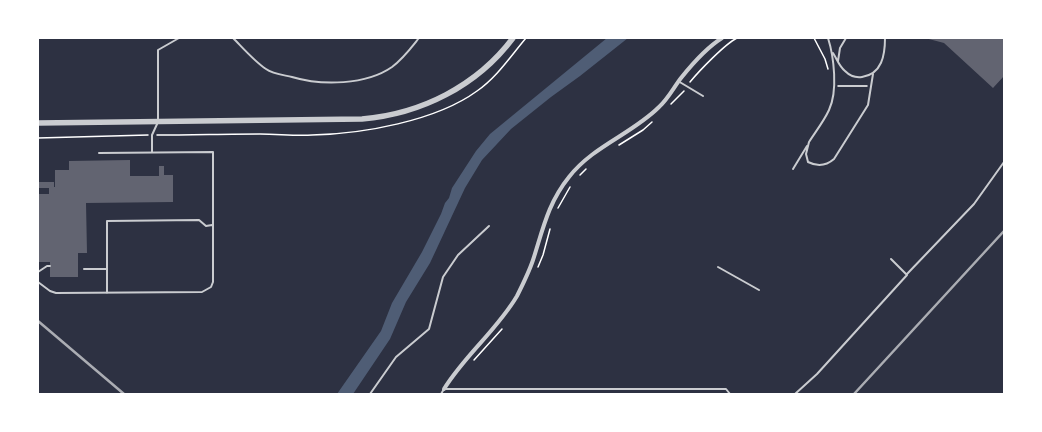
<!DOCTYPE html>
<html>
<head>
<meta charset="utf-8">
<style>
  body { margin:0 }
  #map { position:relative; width:1042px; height:432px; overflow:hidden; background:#2d3142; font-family:"Roboto Condensed",sans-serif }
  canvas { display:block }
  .frame { position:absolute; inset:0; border:39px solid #fff; pointer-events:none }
</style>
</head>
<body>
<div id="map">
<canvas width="1042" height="432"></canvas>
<div class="frame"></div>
</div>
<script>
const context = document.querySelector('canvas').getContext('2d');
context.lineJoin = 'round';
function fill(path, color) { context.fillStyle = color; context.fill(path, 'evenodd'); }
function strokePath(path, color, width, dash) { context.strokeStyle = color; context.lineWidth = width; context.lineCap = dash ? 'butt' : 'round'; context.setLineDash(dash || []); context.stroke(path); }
const water = new Path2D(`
  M607,38H628L580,76L551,97L511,129L482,160L465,188L430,263L406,302L390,339L353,394H337L381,331L392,303L422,252L441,214L445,203L449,198L452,188L476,151L490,134Z`);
const building = new Path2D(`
  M925,38H1004V76L993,88L944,43Z
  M130,160V176H159V166H164V175H173V202L86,203L87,253H78V277H50V262H38V194H49V188H38V182H54V187H55V170H69V161Z`);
const path = new Path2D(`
  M814,38L825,59L828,69
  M690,82C699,71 725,44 737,38
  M838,86H867
  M671,104L684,91
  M157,135C192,135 226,134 260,134C278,134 295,136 312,135C362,134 436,121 477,91C497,77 510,57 526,38
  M38,138L148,135
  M619,145L643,130L652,122
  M580,175L586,169
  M558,208L570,187
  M538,267L543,255L550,229
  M474,360L502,329`);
const service = new Path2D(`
  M233,38C242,47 255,62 266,69C273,74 284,75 292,77C322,86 366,85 392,67C403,59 411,48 419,38
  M833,53C837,59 839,66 845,71C850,76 855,78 862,77C882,74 885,55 885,38
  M838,61L840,48L846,38
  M678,81L703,96
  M809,142L806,154L808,162C818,167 826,166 834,159L868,105L873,74
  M809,142C816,131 824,121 829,110C838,91 834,57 828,38
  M152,152V135L158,122V50L179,38
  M793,169L807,146
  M718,267L759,290
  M84,269H107
  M38,272L47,266H50
  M907,274L974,204L1004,162
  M38,282L50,291L56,293L202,292L211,287L213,282V152L99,153
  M107,293V221L199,220L206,226L212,225
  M370,394L396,357L429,329L443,277L458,255L489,226
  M441,394L444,389H726L730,394
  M795,394L817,374L907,275L891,259`);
const minor = new Path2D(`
  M444,389C465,355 497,330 517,296C523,284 529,272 533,260C543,229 548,203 569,177C593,146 632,134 659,107C668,99 674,87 681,78C693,63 706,48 722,38`);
const tertiary = new Path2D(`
  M38,123L362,119C421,114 477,86 513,38`);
const rail = new Path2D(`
  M38,321L124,394
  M854,394L1004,231`);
fill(water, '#4f5d75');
fill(building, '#626471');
strokePath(path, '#fff', 1.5);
strokePath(service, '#caccd0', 2);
strokePath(minor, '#caccd0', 4);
strokePath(tertiary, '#caccd0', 5.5);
strokePath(rail, '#abadb3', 2.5);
</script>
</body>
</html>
